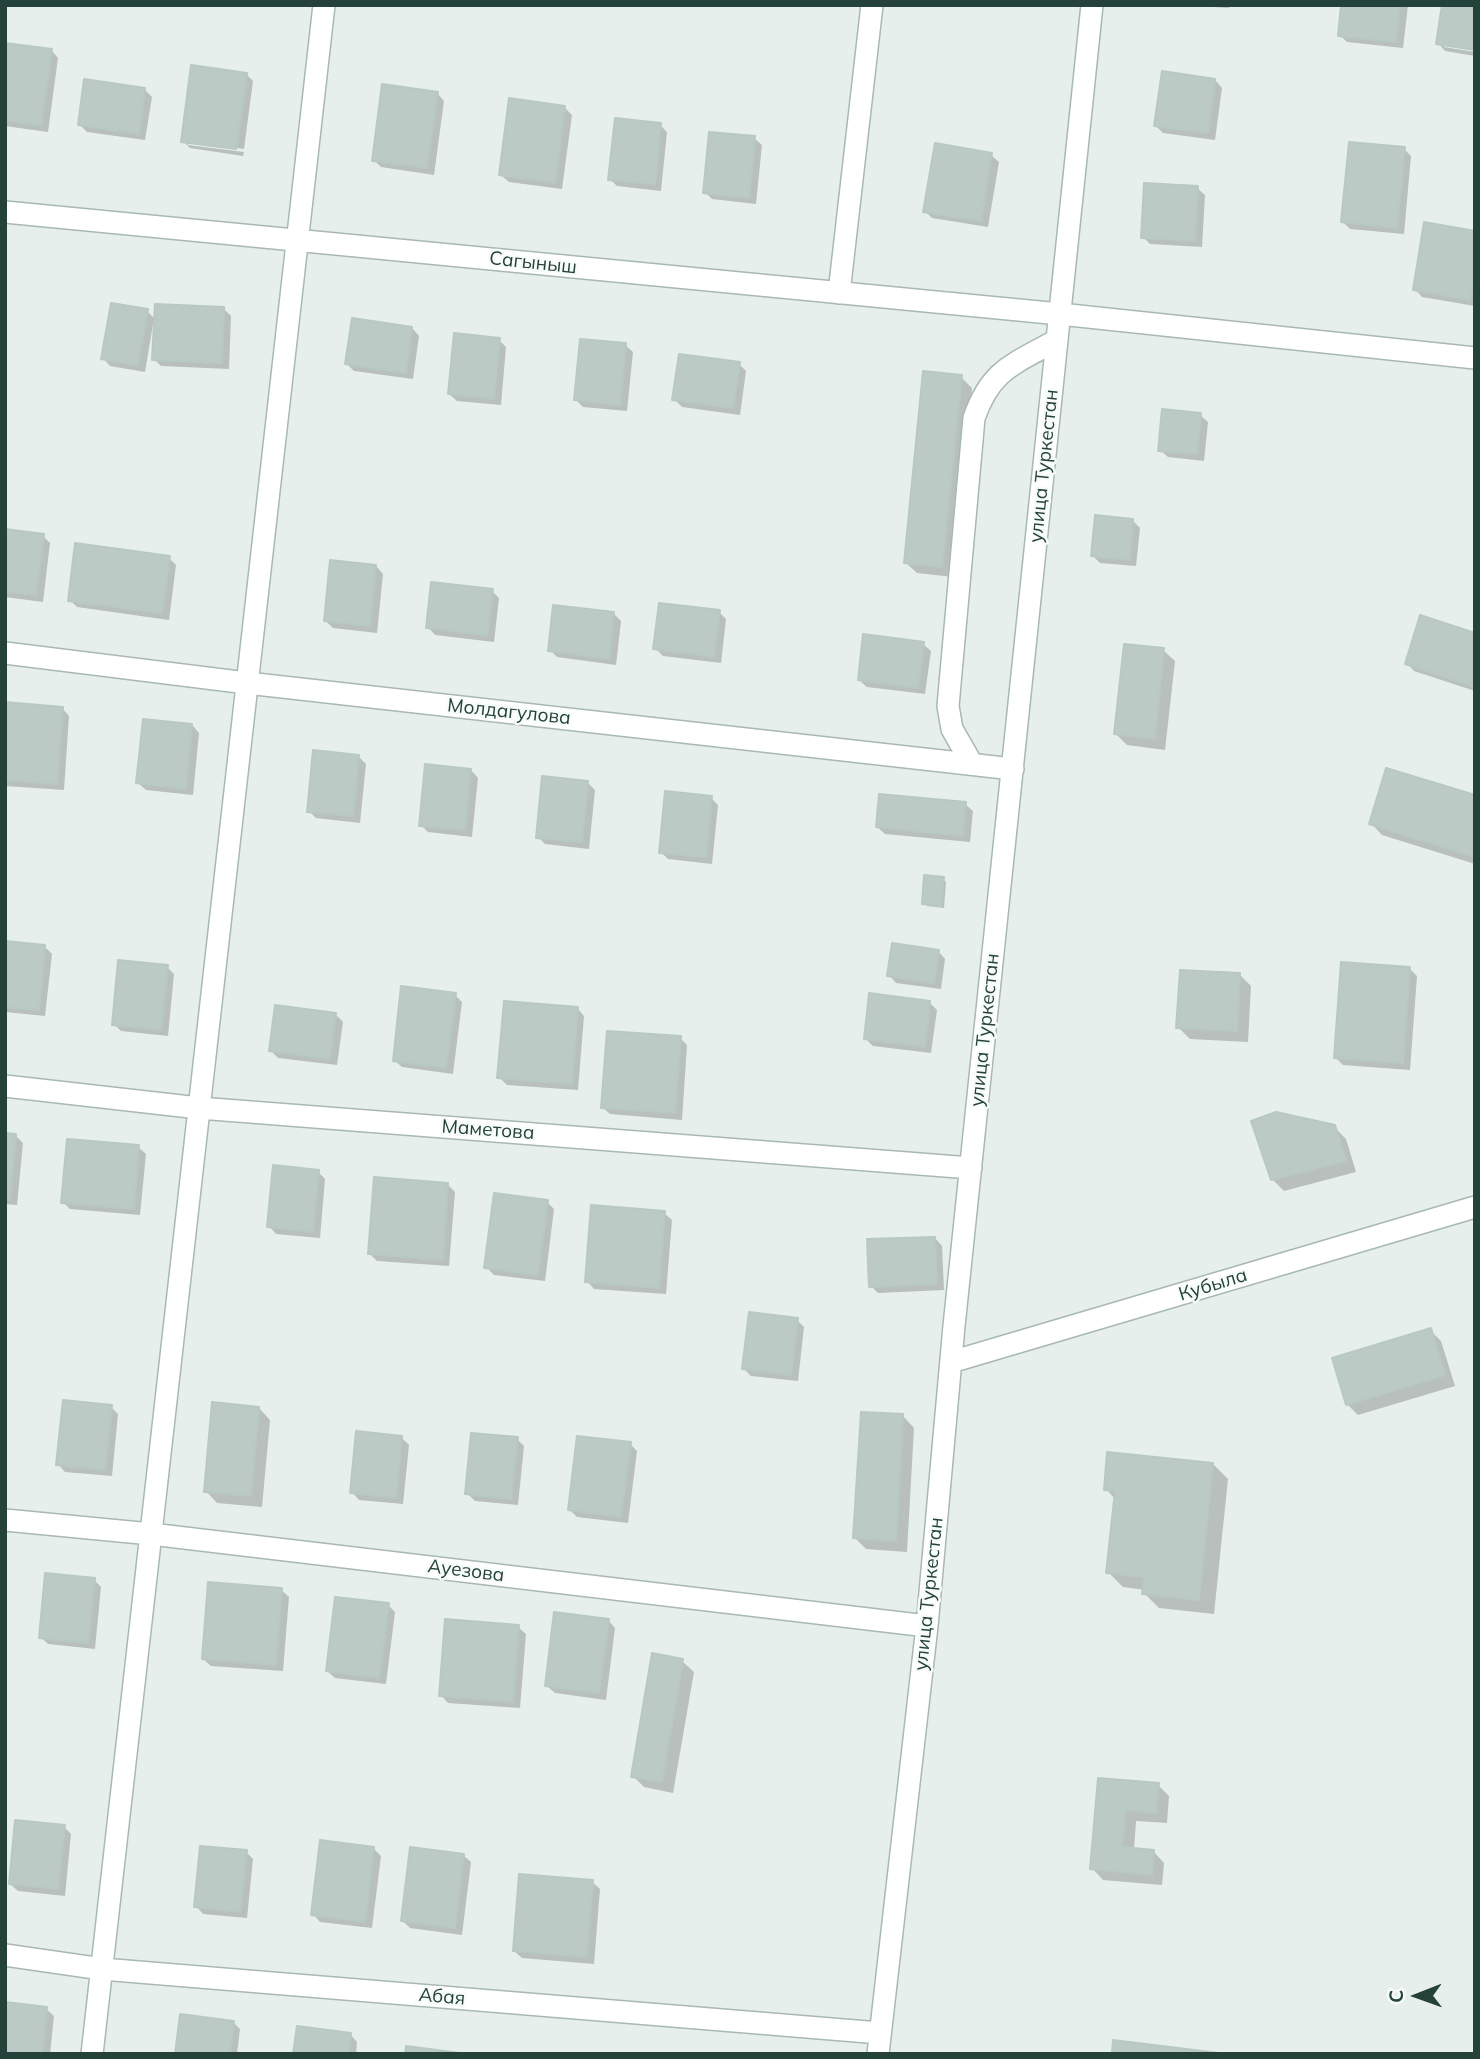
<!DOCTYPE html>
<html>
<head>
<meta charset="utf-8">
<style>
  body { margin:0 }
  #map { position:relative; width:1480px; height:2059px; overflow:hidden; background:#e6efeb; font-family:Mulish,sans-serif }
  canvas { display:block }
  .frame { position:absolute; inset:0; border:7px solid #24423a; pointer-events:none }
  .north { position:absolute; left:1382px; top:1961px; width:70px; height:70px; -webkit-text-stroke:5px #f7fbf9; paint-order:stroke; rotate:269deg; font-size:19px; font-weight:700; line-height:28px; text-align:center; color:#24423a }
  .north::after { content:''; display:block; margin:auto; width:24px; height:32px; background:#24423a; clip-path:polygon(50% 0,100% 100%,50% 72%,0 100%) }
</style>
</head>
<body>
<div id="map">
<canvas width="1480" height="2059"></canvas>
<div class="frame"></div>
<div class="north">С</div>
</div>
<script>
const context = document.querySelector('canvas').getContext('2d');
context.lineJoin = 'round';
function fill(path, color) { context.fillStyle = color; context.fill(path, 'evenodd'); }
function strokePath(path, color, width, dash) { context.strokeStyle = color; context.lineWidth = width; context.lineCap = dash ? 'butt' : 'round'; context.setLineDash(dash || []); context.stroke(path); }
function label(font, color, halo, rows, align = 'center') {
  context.font = font + ' Mulish,sans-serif'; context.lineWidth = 5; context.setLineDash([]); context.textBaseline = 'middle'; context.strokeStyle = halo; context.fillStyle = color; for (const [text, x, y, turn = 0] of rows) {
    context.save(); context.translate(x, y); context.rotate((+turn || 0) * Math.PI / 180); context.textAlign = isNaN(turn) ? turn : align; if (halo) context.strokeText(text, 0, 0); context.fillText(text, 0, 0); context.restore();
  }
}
const shadow = new Path2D(`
  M1179,5H1229V8Z
  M1343,5H1408L1403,48L1347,42L1340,35Z
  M1438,43H1444V47L1475,52V56L1445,51Z
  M5,44L51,50L58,58L48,132L5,126Z
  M246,74L253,81L244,149L188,141V145L244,152L243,156L190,148L183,141Z
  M1215,80L1222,88L1215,140L1163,133L1156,126Z
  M144,89L152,97L145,140L87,132L80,125Z
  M437,93L444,101L434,175L381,167L374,160Z
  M565,108L572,115L562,189L509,182L501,175Z
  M660,125L667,132L661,191L617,186L610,179Z
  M754,138L762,145L756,204L712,199L705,192Z
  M1404,149L1411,156L1404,234L1350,229L1343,222Z
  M991,155L999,162L988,227L932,218L925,211Z
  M1197,188L1205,195L1202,247L1150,244L1143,237Z
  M1475,233V306L1422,297L1415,289Z
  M224,309L231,316L229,369L161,366L154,359L156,324H153L145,372L110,366L103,358L147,311L156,320Z
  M412,328L419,336L413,379L354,371L347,364Z
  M499,340L506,347L501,405L457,401L449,394Z
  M625,345L633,352L627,411L583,407L576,400Z
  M739,364L746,371L740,415L682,407L674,399Z
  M961,377L972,388L953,577L917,573L905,562Z
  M1200,415L1208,422L1204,461L1168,457L1160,450Z
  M1133,521L1140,528L1136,566L1100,563L1093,556Z
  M5,531L43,536L50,543L43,602L5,597Z
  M169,558L176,565L169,620L77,607L70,600Z
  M376,566L383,574L377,633L333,628L326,621Z
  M492,591L499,598L494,642L435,635L428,627Z
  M719,612L726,619L721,663L663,656L655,648Z
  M614,614L621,621L616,665L557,657L550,650Z
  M1475,635V691L1414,671L1407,663Z
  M923,644L931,651L925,694L867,687L859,680Z
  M1163,650L1175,661L1165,750L1127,745L1116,734Z
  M5,704L62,708L69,716L64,790L5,786Z
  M192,725L199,733L193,795L146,790L138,783Z
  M358,756L366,764L360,823L316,818L309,811Z
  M471,770L478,778L472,837L428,832L421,825Z
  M588,783L595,790L589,849L545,844L538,837Z
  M1475,797V864L1382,835L1371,823Z
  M711,798L718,805L712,864L668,859L661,852Z
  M965,804L973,811L970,842L885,834L877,827Z
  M943,879L946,882L944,908L927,906L924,903Z
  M5,943L45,947L52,954L45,1016L5,1012Z
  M938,951L945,959L941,989L896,983L889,975Z
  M167,967L174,974L168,1036L121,1031L114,1024Z
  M1410,969L1417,976L1410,1070L1343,1065L1336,1058Z
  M1240,975L1251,986L1248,1042L1190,1039L1178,1027Z
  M455,995L462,1002L453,1074L402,1067L394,1060Z
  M930,1003L937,1010L931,1053L873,1046L866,1039Z
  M577,1008L584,1016L578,1090L507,1085L499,1077Z
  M335,1014L343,1022L337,1065L278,1058L271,1051Z
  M680,1038L687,1045L682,1120L610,1114L602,1107Z
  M1334,1127L1346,1139L1356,1172L1284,1191L1272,1179Z
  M5,1135L16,1136L23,1143L17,1205L5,1204Z
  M138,1147L146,1154L140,1215L70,1209L63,1202Z
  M318,1172L325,1179L320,1238L276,1234L269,1226Z
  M448,1185L455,1192L449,1266L377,1261L370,1254Z
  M547,1202L554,1209L545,1281L494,1275L486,1267Z
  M664,1213L672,1220L666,1294L594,1289L587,1281Z
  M935,1238L942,1246L944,1290L878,1293L871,1286Z
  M797,1320L804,1327L798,1381L751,1376L744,1369Z
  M1430,1330L1441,1341L1455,1386L1358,1415L1347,1404Z
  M111,1407L118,1414L112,1476L65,1472L58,1464Z
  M259,1408L270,1420L262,1507L217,1503L206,1491Z
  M903,1416L914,1428L907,1552L866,1549L855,1538Z
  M402,1438L409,1445L403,1504L359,1500L352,1492Z
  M517,1439L524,1446L518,1505L475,1501L467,1493Z
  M630,1444L637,1451L628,1523L577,1517L569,1509Z
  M1213,1464L1228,1479L1214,1614L1159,1608L1144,1593L1145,1590L1123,1587L1108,1572L1115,1499L1106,1489Z
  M94,1580L101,1587L95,1649L48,1644L41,1637Z
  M281,1590L289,1597L283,1671L211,1666L203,1659Z
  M388,1605L395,1612L386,1684L335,1678L327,1671Z
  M608,1620L615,1628L606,1700L555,1693L547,1686Z
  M518,1627L526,1634L520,1708L448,1703L441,1695Z
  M682,1661L694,1672L673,1793L644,1787L633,1776Z
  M1100,1780L1158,1785L1169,1796L1167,1823L1136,1821L1134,1850L1153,1851L1164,1863L1162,1885L1103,1880L1092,1868Z
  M64,1827L71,1834L65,1896L18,1891L10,1884Z
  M374,1849L381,1856L372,1928L320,1922L313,1914Z
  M246,1852L253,1859L247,1918L203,1914L196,1906Z
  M463,1855L471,1862L462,1935L410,1928L403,1921Z
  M592,1882L600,1889L594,1964L522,1958L514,1951Z
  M46,2009L54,2016L50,2054H5Z
  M233,2022L240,2029L237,2054H177Z
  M350,2034L357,2042L356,2054H295Z`);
const building = new Path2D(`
  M1341,5H1400L1396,42L1338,36Z
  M1442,5H1475V50L1436,44Z
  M5,43L52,49L41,126L5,120Z
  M191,65L247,73L236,149L181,142Z
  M1162,71L1215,79L1208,133L1154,126Z
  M84,79L145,88L139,134L78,125Z
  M382,84L438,92L427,168L372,161Z
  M509,98L565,106L555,183L499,175Z
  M615,118L661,123L655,184L608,180Z
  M709,132L755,136L749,198L703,193Z
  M1349,142L1405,147L1397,228L1341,222Z
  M935,143L992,153L981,221L923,212Z
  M1144,183L1198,186L1195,241L1141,238Z
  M1424,222L1475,231V272L1470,300L1413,290Z
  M111,303L148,309L138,365L101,359Z
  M155,304L224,307L222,363L152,360Z
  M352,318L412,327L406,373L345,364Z
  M454,333L500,338L494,399L448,394Z
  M580,339L626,343L620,405L574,400Z
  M679,354L740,362L733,408L672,400Z
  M923,371L962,375L942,567L904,563Z
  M1162,409L1201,413L1197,454L1158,451Z
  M1095,515L1133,519L1130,560L1091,556Z
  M5,529L44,534L36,595L5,592Z
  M75,543L170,556L162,613L68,601Z
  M330,560L376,565L370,626L324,621Z
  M431,582L493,589L487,635L426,628Z
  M659,603L720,610L714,657L653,649Z
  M553,605L614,612L609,659L548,651Z
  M1420,615L1475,633V687L1405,664Z
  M863,634L924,642L918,688L858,680Z
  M1124,644L1164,648L1155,739L1114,734Z
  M5,702L63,707L57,784L5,780Z
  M143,719L192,724L186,789L136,783Z
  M313,750L359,755L353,816L307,812Z
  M425,764L471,769L465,830L419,826Z
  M1386,768L1475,795V857L1369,824Z
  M542,776L588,781L582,842L536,838Z
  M665,791L712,796L706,857L659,853Z
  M879,794L966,802L963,836L876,827Z
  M924,875L944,877L941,906L922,904Z
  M5,941L45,945L39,1010L5,1007Z
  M892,943L939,950L934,983L887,976Z
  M118,960L168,965L161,1030L112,1025Z
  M1341,962L1410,967L1403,1063L1334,1058Z
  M1180,970L1240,973L1237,1031L1176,1028Z
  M401,986L456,993L446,1068L393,1061Z
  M869,993L930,1001L925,1047L864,1039Z
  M504,1001L578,1007L572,1084L497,1078Z
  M275,1005L336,1013L330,1059L269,1051Z
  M607,1031L681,1036L675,1113L601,1108Z
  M1276,1112L1335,1125L1346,1161L1271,1180L1251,1121Z
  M5,1133L16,1134L10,1199L5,1198Z
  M67,1139L139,1145L134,1209L61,1203Z
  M273,1165L319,1170L313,1232L267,1227Z
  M374,1177L448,1183L443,1260L368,1254Z
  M494,1193L548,1200L538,1275L484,1268Z
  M591,1205L665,1211L659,1288L585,1282Z
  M935,1237L937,1284L869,1287L867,1239Z
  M749,1312L798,1318L791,1375L742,1369Z
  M1431,1328L1445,1375L1346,1405L1332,1358Z
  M63,1400L112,1405L105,1470L56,1465Z
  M212,1402L259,1407L251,1496L204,1492Z
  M861,1412L903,1414L896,1541L853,1538Z
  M356,1431L402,1436L396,1498L350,1493Z
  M471,1433L518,1437L511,1499L465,1494Z
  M577,1436L631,1442L621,1517L568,1510Z
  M1107,1452L1213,1463L1199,1600L1142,1594L1144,1577L1106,1573L1115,1491L1104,1490Z
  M45,1573L95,1578L88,1643L39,1638Z
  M208,1582L282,1588L276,1665L202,1659Z
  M335,1597L389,1603L379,1678L326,1671Z
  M554,1612L609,1619L599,1693L545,1686Z
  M445,1619L519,1625L513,1702L439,1696Z
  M652,1653L683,1659L662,1782L631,1777Z
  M1098,1778L1159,1783L1156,1813L1126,1810L1122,1847L1154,1850L1152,1875L1090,1869Z
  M15,1820L65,1825L58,1889L9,1884Z
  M320,1840L374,1847L365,1922L311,1915Z
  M200,1846L247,1850L240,1912L194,1907Z
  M410,1847L464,1854L455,1928L401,1921Z
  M519,1874L593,1880L587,1957L513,1951Z
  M5,2002L47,2007L42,2054H5Z
  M180,2014L234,2021L230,2054H175Z
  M297,2026L351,2033L348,2054H293Z
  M1113,2040L1227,2054H1112Z
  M406,2046L460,2053V2054H405Z`);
const minor = new Path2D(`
  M5,212L1060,314L1475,358
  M839,293L872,5
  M5,653L247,683L1013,769
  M972,764L952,729L948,706L974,418C991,369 1014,364 1057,340
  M5,1086L199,1108L971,1168
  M951,1362L1475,1207
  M5,1520L151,1534L927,1626
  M5,1955L102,1969L880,2033
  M92,2054L324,5
  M878,2054L927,1626L954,1326L1092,5`);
const streetNames = [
  ["Сагыныш",533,263,6],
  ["улица Туркестан",1044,466,-84],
  ["Молдагулова",509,712,6],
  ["улица Туркестан",985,1030,-84],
  ["Маметова",488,1130,4],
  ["Кубыла",1213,1285,-17],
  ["Ауезова",466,1571,7],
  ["улица Туркестан",929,1594,-84],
  ["Абая",442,1997,5]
];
fill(shadow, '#0003');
fill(building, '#bbcac4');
strokePath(building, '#b8c9c2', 2);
strokePath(minor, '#a8b8b2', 24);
strokePath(minor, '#fff', 21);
label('19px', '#24423a', '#f7fbf9', streetNames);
</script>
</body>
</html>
